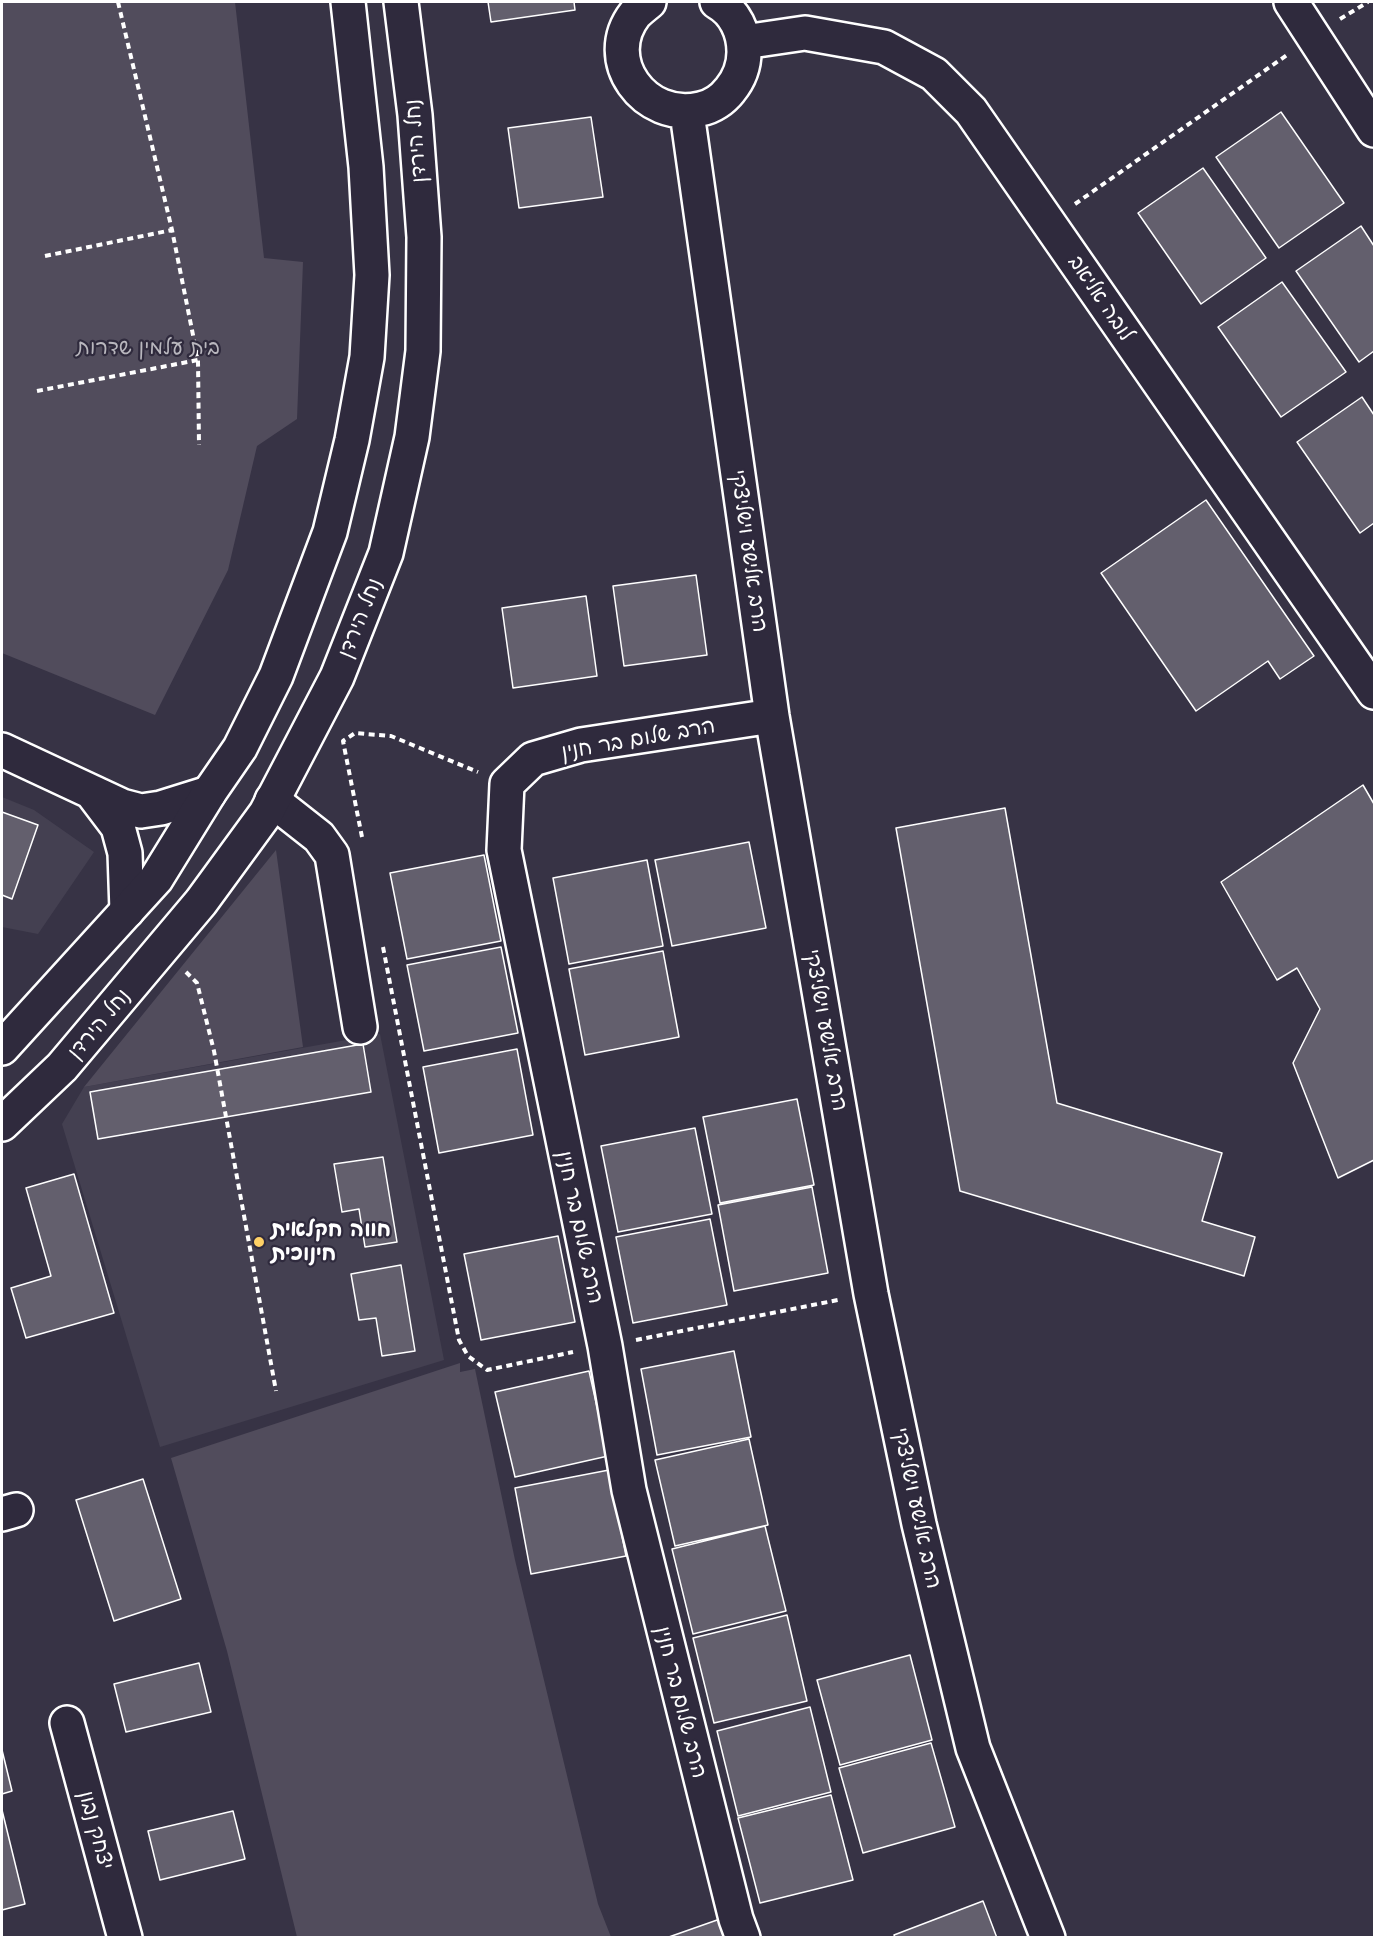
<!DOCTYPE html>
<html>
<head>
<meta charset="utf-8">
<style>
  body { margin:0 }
  #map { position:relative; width:1376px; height:1939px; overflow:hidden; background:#373345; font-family:Mali,sans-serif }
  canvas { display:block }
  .frame { position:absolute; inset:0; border:3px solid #fff; pointer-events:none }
</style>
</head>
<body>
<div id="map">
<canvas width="1376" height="1939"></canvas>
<div class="frame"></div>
</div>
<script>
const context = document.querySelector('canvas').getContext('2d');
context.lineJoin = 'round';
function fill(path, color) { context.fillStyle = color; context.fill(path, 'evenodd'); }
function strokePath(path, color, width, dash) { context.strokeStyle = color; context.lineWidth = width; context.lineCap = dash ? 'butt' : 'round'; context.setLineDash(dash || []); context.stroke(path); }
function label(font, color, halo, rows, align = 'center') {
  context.font = font + ' Mali,"Playpen Sans Hebrew",sans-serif'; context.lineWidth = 4.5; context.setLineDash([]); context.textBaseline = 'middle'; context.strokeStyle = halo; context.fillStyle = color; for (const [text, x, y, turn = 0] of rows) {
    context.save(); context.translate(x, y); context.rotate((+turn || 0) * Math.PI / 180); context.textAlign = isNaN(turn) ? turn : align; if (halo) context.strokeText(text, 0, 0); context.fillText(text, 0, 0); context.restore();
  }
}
const built = new Path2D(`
  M2,797L34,810L94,852L38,934L2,927Z
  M380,1034L444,1360L160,1447L62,1124L84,1087Z`);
const green = new Path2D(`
  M2,2H235L264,258L303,262L297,419L257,446L228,570L155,715L2,653Z
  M276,850L303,1047L84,1087Z
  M460,1363V1372L475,1369L515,1560L598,1904L611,1937H297L227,1651L171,1458Z`);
const building = new Path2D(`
  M488,2H574L575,10L491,22Z
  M1281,112L1344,203L1279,248L1216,157Z
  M591,117L603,197L519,208L508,128Z
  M1203,168L1266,258L1201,304L1138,213Z
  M1361,226L1374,246V351L1359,362L1296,271Z
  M1282,282L1346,372L1281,417L1218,327Z
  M1362,397L1374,415V523L1360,533L1297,442Z
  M1206,500L1314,656L1280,679L1268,661L1196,711L1101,573Z
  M696,575L707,655L624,666L613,586Z
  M586,596L597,676L513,688L502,608Z
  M1363,785L1374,804V1160L1338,1178L1293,1063L1320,1009L1297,968L1277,980L1221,882Z
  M1005,808L1057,1103L1222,1153L1202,1221L1255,1237L1244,1276L960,1191L896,828Z
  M2,812L38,825L12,899L2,895Z
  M749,842L766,928L672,946L655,860Z
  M484,855L501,941L407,959L390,873Z
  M647,860L663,946L569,964L553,878Z
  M501,947L518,1033L424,1051L407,965Z
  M663,951L679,1037L585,1055L569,969Z
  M363,1044L371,1092L98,1139L90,1092Z
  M517,1049L533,1135L439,1153L423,1067Z
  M797,1099L814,1185L720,1203L703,1117Z
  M695,1128L712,1214L618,1232L601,1146Z
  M383,1157L397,1242L365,1247L359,1209L342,1212L334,1164Z
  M74,1174L114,1313L26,1338L11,1288L51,1276L26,1188Z
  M812,1187L828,1273L734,1291L718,1205Z
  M710,1219L727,1305L633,1323L616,1237Z
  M558,1236L575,1322L481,1340L464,1254Z
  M401,1265L415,1351L382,1356L376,1318L359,1320L351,1274Z
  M734,1351L751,1437L657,1455L641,1369Z
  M589,1371L608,1456L515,1477L495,1392Z
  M749,1439L768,1525L675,1546L655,1460Z
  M609,1470L626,1556L531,1574L515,1488Z
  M143,1479L181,1599L114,1621L76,1500Z
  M765,1526L786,1611L693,1634L672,1549Z
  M787,1615L807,1701L714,1723L693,1638Z
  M910,1655L932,1740L840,1765L817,1680Z
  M199,1663L211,1712L126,1732L114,1684Z
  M810,1707L831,1792L738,1816L717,1731Z
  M931,1743L955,1827L863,1853L839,1768Z
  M2,1750L12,1791L2,1794Z
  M831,1795L853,1880L760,1903L738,1818Z
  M2,1810L25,1904L2,1910Z
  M233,1811L245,1859L160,1880L148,1831Z
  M983,1901L997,1938H895L894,1935Z
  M720,1919L726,1938H666Z`);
const path = new Path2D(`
  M118,2L172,230L198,360L199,445
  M1340,19L1368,2
  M1075,204L1287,55
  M45,256L172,230
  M37,391L198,360
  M362,837L343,741L355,733L391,736L478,772
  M383,947L459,1340L468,1356L487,1370L573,1352
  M186,972L197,983L214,1051L276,1391
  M636,1340L838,1300`);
const minor = new Path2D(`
  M649,2C644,6 639,10 635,14C599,60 645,122 700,109C712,107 723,99 730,90C739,79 744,66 744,52C744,32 735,12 717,2
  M1291,2L1374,130
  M744,42L805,33L884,47L934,74L971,111L1374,692
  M687,113L772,716L871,1294L919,1524L973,1748L1048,1938
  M2,750L122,806L141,811L161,808L209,793
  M93,794L118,827L125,853L127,911
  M272,800L319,837L332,855L360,1027
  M2,1514L16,1510
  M67,1723L125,1938
  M743,1938L736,1919L629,1490L605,1346L504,850L507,784L533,759L581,745L772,716`);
const major = new Path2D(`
  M2,1048L156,879L209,793L240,748L276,676L330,532L352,440L367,357L372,275L366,167L348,2
  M2,1124L62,1067L201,902L266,813L337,677L386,553L412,437L423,351L424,237L415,115L401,2`);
const markers = [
  [259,1242,6,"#ffd166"]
];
const streetNames = [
  ["נחל הירדן",416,141,-95],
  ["לובה אליאב",1101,298,56],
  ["הרב אלישע וישליצקי",749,551,82],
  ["נחל הירדן",360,618,-68],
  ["הרב שלום בר חנין",638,739,-10],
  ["נחל הירדן",99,1024,-50],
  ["הרב אלישע וישליצקי",826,1030,80],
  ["הרב שלום בר חנין",580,1227,78],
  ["הרב אלישע וישליצקי",917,1508,78],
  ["הרב שלום בר חנין",681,1702,76],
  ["יצחק נבון",96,1830,75]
];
const parkNames = [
  ["בית עלמין שדרות",148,348]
];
const poiNames = [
  ["חווה חקלאית",271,1230],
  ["חינוכית",271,1254]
];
fill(built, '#444051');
fill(green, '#514c5c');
fill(building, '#635f6d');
strokePath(building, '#fff', 1.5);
strokePath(minor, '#fff', 38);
strokePath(major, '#fff', 38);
strokePath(path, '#fff', 4, [6, 4.5]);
strokePath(minor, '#2f2a3d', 33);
strokePath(major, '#2f2a3d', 33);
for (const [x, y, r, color] of markers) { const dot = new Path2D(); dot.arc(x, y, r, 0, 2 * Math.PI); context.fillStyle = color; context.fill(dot); strokePath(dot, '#2f2a3d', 2); }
label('21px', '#fff', '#2f2a3d', streetNames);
label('21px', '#b9b7be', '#2f2a3d', parkNames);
label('bold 21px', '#fff', '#2f2a3d', poiNames, 'left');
</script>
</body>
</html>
